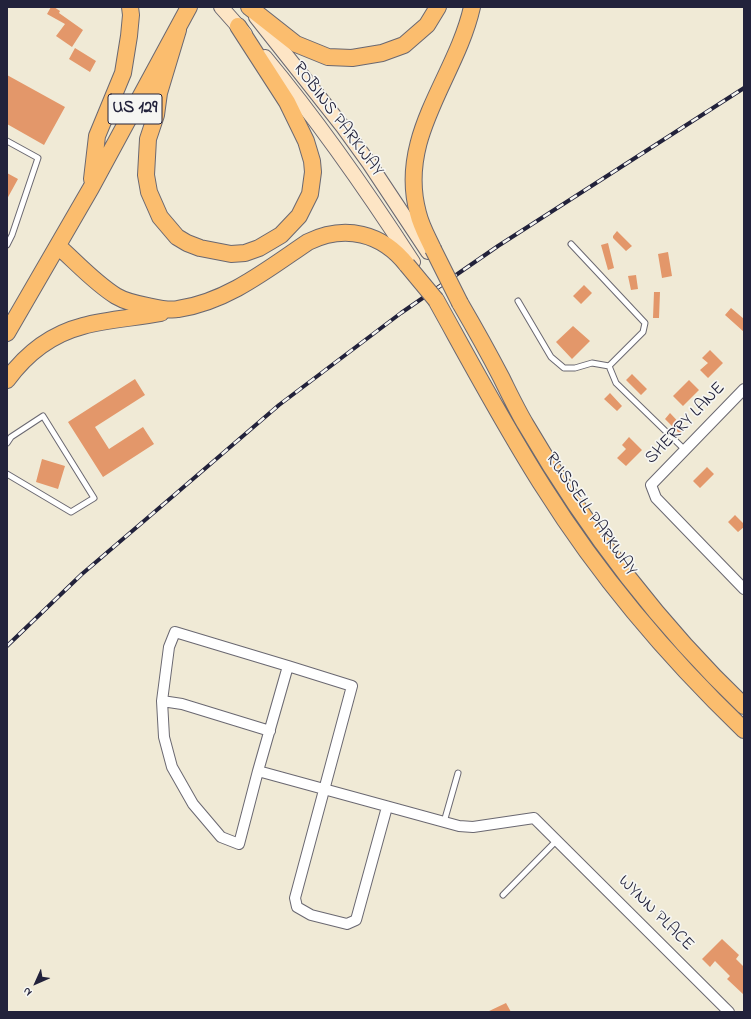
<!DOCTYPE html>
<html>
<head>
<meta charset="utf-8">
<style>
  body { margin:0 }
  #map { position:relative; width:751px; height:1019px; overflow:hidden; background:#f0ead6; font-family:"Indie Flower",sans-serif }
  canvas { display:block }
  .frame { position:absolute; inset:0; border:8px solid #22223b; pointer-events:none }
  .north { position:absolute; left:16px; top:963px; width:40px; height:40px; -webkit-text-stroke:3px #f6f6f2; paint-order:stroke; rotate:225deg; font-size:11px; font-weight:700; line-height:16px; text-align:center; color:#22223b }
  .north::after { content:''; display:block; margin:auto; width:14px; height:18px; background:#22223b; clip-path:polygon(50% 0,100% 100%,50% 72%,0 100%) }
</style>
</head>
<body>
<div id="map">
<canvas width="751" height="1019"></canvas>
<div class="frame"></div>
<div class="north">N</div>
</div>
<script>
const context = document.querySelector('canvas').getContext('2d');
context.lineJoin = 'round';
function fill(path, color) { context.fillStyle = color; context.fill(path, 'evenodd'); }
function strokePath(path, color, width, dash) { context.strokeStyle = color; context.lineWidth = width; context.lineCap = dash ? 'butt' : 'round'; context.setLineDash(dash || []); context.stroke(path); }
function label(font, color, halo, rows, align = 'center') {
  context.font = font + ' "Indie Flower",sans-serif'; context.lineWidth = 3.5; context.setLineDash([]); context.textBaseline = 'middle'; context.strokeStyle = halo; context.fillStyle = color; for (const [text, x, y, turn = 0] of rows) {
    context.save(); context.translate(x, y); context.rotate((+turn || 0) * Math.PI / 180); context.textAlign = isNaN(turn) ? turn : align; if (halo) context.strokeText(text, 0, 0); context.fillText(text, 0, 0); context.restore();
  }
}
const building = new Path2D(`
  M51,7H54L60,11L59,13L83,30L72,47L56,36L65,24L47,14Z
  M75,48L96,61L90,72L69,59Z
  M7,75L65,107L44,145L7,124Z
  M7,173L18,179L7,199Z
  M617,231L632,246L626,251L613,238V236Z
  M608,243L614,268L608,270L601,245Z
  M668,252L672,276L662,278L658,254Z
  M636,275L638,289L631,290L628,276Z
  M584,285L592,293L581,304L573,296Z
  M654,292H660L659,318H653Z
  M731,308L744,319V332L725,315Z
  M573,326L590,341L572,359L556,342Z
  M710,350L723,363L708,378L700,370L708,363L702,358Z
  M632,374L647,389L641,395L626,380Z
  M135,379L145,395L95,427L109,449L143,427L154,444L103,477L68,422Z
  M689,380L699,390L683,406L673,396Z
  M610,393L622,406L617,411L604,399Z
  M670,413L685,429L680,434L665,419Z
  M629,437L642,450L626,466L617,458L626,449L622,445Z
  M42,459L65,466L58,489L36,482Z
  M707,467L714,474L700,488L693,481Z
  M735,515L744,524V527L738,532L728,522Z
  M722,939L739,955L736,959L744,967V995L727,979L730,976L715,961L710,967L702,959Z
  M506,1003L511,1012H487Z`);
const lane = new Path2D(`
  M7,141L38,158L12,235L7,245
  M571,244L645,323L643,332L609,366
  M518,301L551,357L564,368H575L592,363L609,366L616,383L685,450
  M7,443L11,437L43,416L94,498L71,512L7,474
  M444,822L458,773
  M503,895L557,840`);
const street = new Path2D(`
  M744,389L651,485L656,498L744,589
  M288,666L352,686L295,898L297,907L311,915L347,924L356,920L387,807
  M162,701L182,704L270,731
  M258,771L239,844L221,837L193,804L172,767L164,737L162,701L169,647L175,632L288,666L258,771L459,826L473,827L534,818L729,1012`);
const secondary = new Path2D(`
  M221,7L245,34
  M256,17L343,127L369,163L428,252
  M265,57C319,122 367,191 413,262`);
const primary = new Path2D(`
  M249,7L296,44L328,57L352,58L382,53L404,45L427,25L438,7
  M178,30L159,93L156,115L148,139L146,175L149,192L160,217L177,237L187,243L200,248L231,254L245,253L259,248L281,235L299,216L310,194L313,172L312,161L306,141L287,102L238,26
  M92,179L97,136L123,73L129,36L131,15L130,7
  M58,246C77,263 95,283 116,296C126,302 137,304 148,306C157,308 169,311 178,309C227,302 268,269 308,242C345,224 382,233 407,265
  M433,249C428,238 421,226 418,213C397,136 456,78 472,7
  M436,300C471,363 505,427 544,488C600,577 669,658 744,730
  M460,303C474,327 488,352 501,377C509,393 517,410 526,425C586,528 658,624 744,706
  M7,333L91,188L189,7
  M7,380C26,354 52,334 83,326C108,319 135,318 161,313`);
const rail = new Path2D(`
  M7,646L82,574L179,491L279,405L401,313L498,246L744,88`);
const primaryBridge = new Path2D(`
  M433,249L460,303
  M407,265L436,300`);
const shields = [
  [135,109,54]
];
const shieldNames = [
  ["US 129",135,109]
];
const streetNames = [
  ["ROBINS PARKWAY",337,120,53],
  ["SHERRY LANE",686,424,-46],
  ["RUSSELL PARKWAY",590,515,55],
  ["WYNN PLACE",655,914,45]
];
fill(building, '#e3976a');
strokePath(lane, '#6a6871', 7);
strokePath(street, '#6a6871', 12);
strokePath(secondary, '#6a6871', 16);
strokePath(primary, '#6a6871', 18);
strokePath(lane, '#fff', 5);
strokePath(street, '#fff', 10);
strokePath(secondary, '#fde5c5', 14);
strokePath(primary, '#fbbd6e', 16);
strokePath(rail, '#22223b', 4);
strokePath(rail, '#f6f6f2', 2.5, [8]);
strokePath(primaryBridge, '#6a6871', 18, []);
strokePath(primaryBridge, '#fbbd6e', 16);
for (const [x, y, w] of shields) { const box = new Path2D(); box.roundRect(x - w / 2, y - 15, w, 30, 3); context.fillStyle = '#f6f6f2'; context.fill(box); strokePath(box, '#22223b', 1); }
label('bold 17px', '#22223b', null, shieldNames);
label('18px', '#22223b', '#f6f6f2', streetNames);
</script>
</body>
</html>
